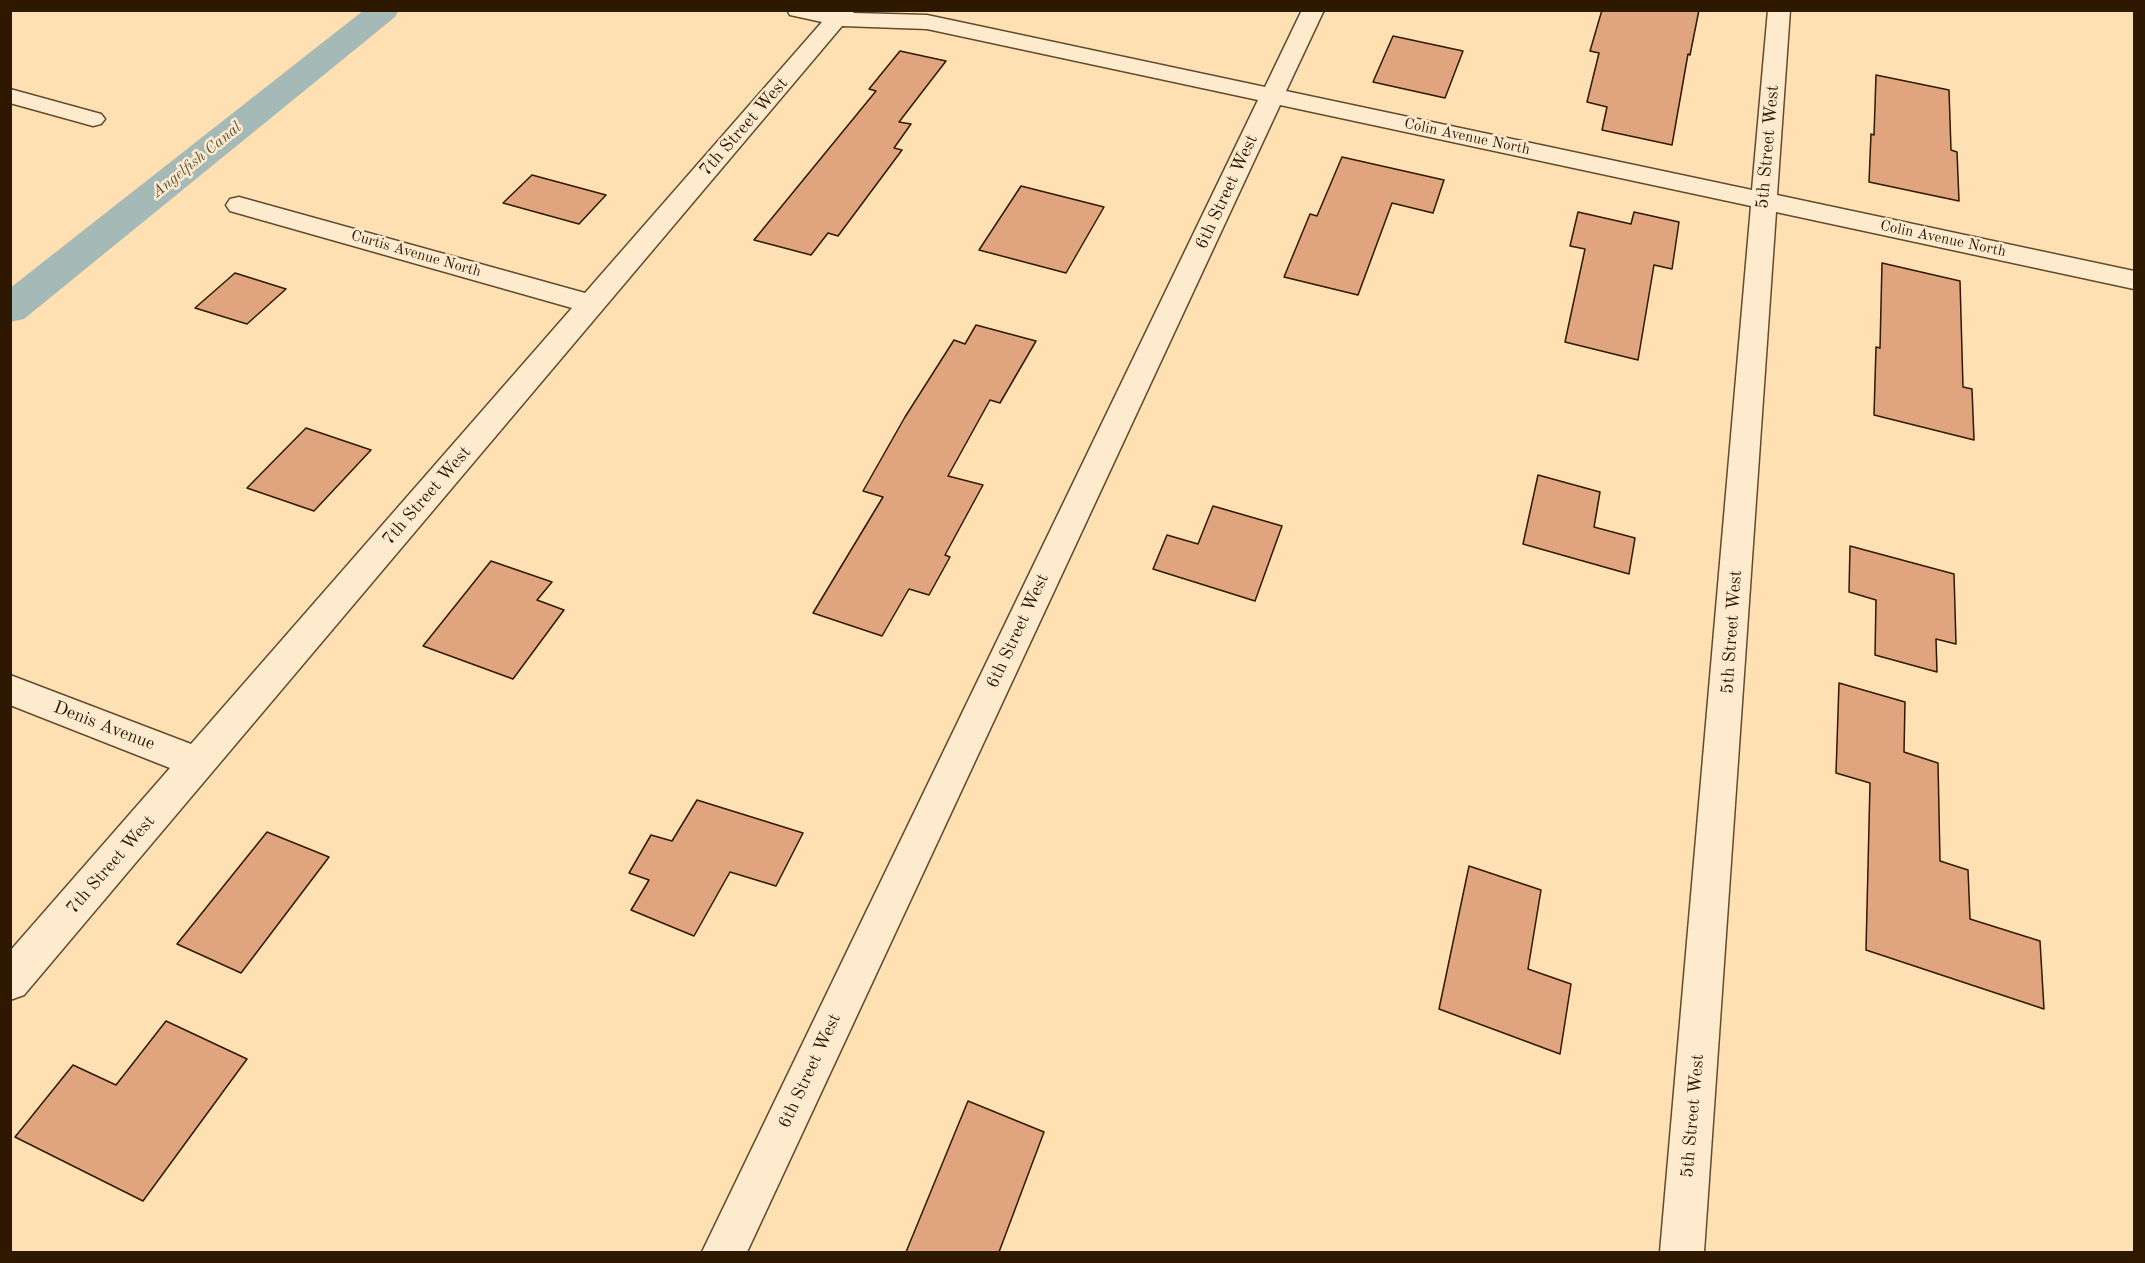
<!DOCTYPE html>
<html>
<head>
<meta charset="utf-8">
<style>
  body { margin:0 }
  #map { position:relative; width:2145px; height:1263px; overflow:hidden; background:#fee0b3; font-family:"Old Standard TT",serif }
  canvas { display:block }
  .frame { position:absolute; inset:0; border:12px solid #2e1800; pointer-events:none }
</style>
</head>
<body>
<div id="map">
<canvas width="2145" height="1263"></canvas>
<div class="frame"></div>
</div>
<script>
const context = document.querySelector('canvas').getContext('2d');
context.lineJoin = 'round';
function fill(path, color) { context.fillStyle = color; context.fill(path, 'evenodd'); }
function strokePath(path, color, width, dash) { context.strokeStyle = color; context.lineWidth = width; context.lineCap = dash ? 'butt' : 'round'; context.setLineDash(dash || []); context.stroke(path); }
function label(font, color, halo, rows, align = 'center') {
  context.font = font + ' "Old Standard TT",serif'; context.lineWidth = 5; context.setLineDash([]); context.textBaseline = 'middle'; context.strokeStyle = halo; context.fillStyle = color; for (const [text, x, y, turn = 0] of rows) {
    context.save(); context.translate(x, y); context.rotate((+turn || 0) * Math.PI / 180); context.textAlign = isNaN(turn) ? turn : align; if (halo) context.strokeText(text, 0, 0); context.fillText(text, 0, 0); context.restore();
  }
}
const canal = new Path2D(`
  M364,10H399L395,17L24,319L10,322V288Z`);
const building = new Path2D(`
  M1602,10H1699L1690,55L1688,54L1672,145L1602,130L1607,107L1587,102L1599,53L1590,51Z
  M1393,36L1463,51L1445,98L1373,82Z
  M900,51L946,61L899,122L911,124L894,148L902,150L838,236L828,233L811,255L754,240L876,91L869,89Z
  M1876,75L1949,90L1951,150L1957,152L1959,201L1869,182L1871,134L1874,135Z
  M1342,157L1444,180L1433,213L1392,203L1358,295L1284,277L1310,214L1317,216Z
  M532,175L606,195L579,224L503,203Z
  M1021,186L1104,207L1066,273L979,250Z
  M1578,212L1631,224L1634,212L1679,222L1672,269L1654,265L1638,360L1565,342L1585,249L1570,246Z
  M1882,263L1960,281L1963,387L1972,389L1974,440L1874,415L1876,347L1880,348Z
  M235,273L286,289L247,324L195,308Z
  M976,325L1036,341L1000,403L990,400L948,476L983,485L945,555L950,557L929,595L909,589L882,636L813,613L883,497L863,491L905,417L954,340L965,344Z
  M306,428L371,450L314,511L247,488Z
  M1538,475L1600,492L1594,527L1635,538L1629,574L1523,544Z
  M1213,506L1282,526L1255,601L1153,569L1167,535L1198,544Z
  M1850,546L1954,574L1956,644L1936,639L1937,672L1875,655L1876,600L1849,592Z
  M491,561L552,582L537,600L564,610L513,679L423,646Z
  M1839,683L1905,702L1904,752L1938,763L1940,861L1968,870L1970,919L2040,941L2044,1009L1866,950L1870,783L1836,773Z
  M697,800L803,833L776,886L730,872L694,936L631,910L649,880L629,873L651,835L672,841Z
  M267,832L329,857L241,973L177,944Z
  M1469,866L1541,890L1528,969L1571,984L1560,1054L1439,1009Z
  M166,1021L247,1059L143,1201L15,1137L73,1065L116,1085Z
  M968,1101L1044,1132L999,1252H906Z`);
const minor = new Path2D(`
  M787,10H855L853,13L927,15L1265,87L1302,10H1324L1286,91L1752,190L1768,10H1790L1777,195L2134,271V289L1776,212L1704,1252H1660L1751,206L1280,105L747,1252H702L1258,100L927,29L842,26L24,995L10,1000V951L170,768L10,705V675L191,744L572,308L230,211L226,205L230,199L239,197L585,293L822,22L790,15Z
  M10,89L101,114L105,119L101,124L93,126L10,103Z`);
const farStreetnames = [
  ["Colin Avenue North",1467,137,12],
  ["Colin Avenue North",1943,239,12],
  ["Curtis Avenue North",416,254,16]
];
const farWaternames = [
  ["Angelfish Canal",197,160,-39]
];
const streetNames = [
  ["7th Street West",744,127,-49],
  ["5th Street West",1768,147,-85],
  ["6th Street West",1227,192,-65],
  ["7th Street West",427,496,-49],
  ["6th Street West",1018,631,-65],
  ["5th Street West",1732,632,-86],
  ["Denis Avenue",104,726,21],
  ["7th Street West",111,865,-49],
  ["6th Street West",810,1071,-65],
  ["5th Street West",1693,1116,-85]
];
fill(canal, '#a5bab7');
fill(building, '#e0a57f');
strokePath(building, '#2e1800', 1.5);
strokePath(minor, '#624a2d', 3);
fill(minor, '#feebce');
label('15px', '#2e1800', '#feebce', farStreetnames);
label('italic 16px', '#585140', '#feebce', farWaternames);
label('18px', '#2e1800', '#feebce', streetNames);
</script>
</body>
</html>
